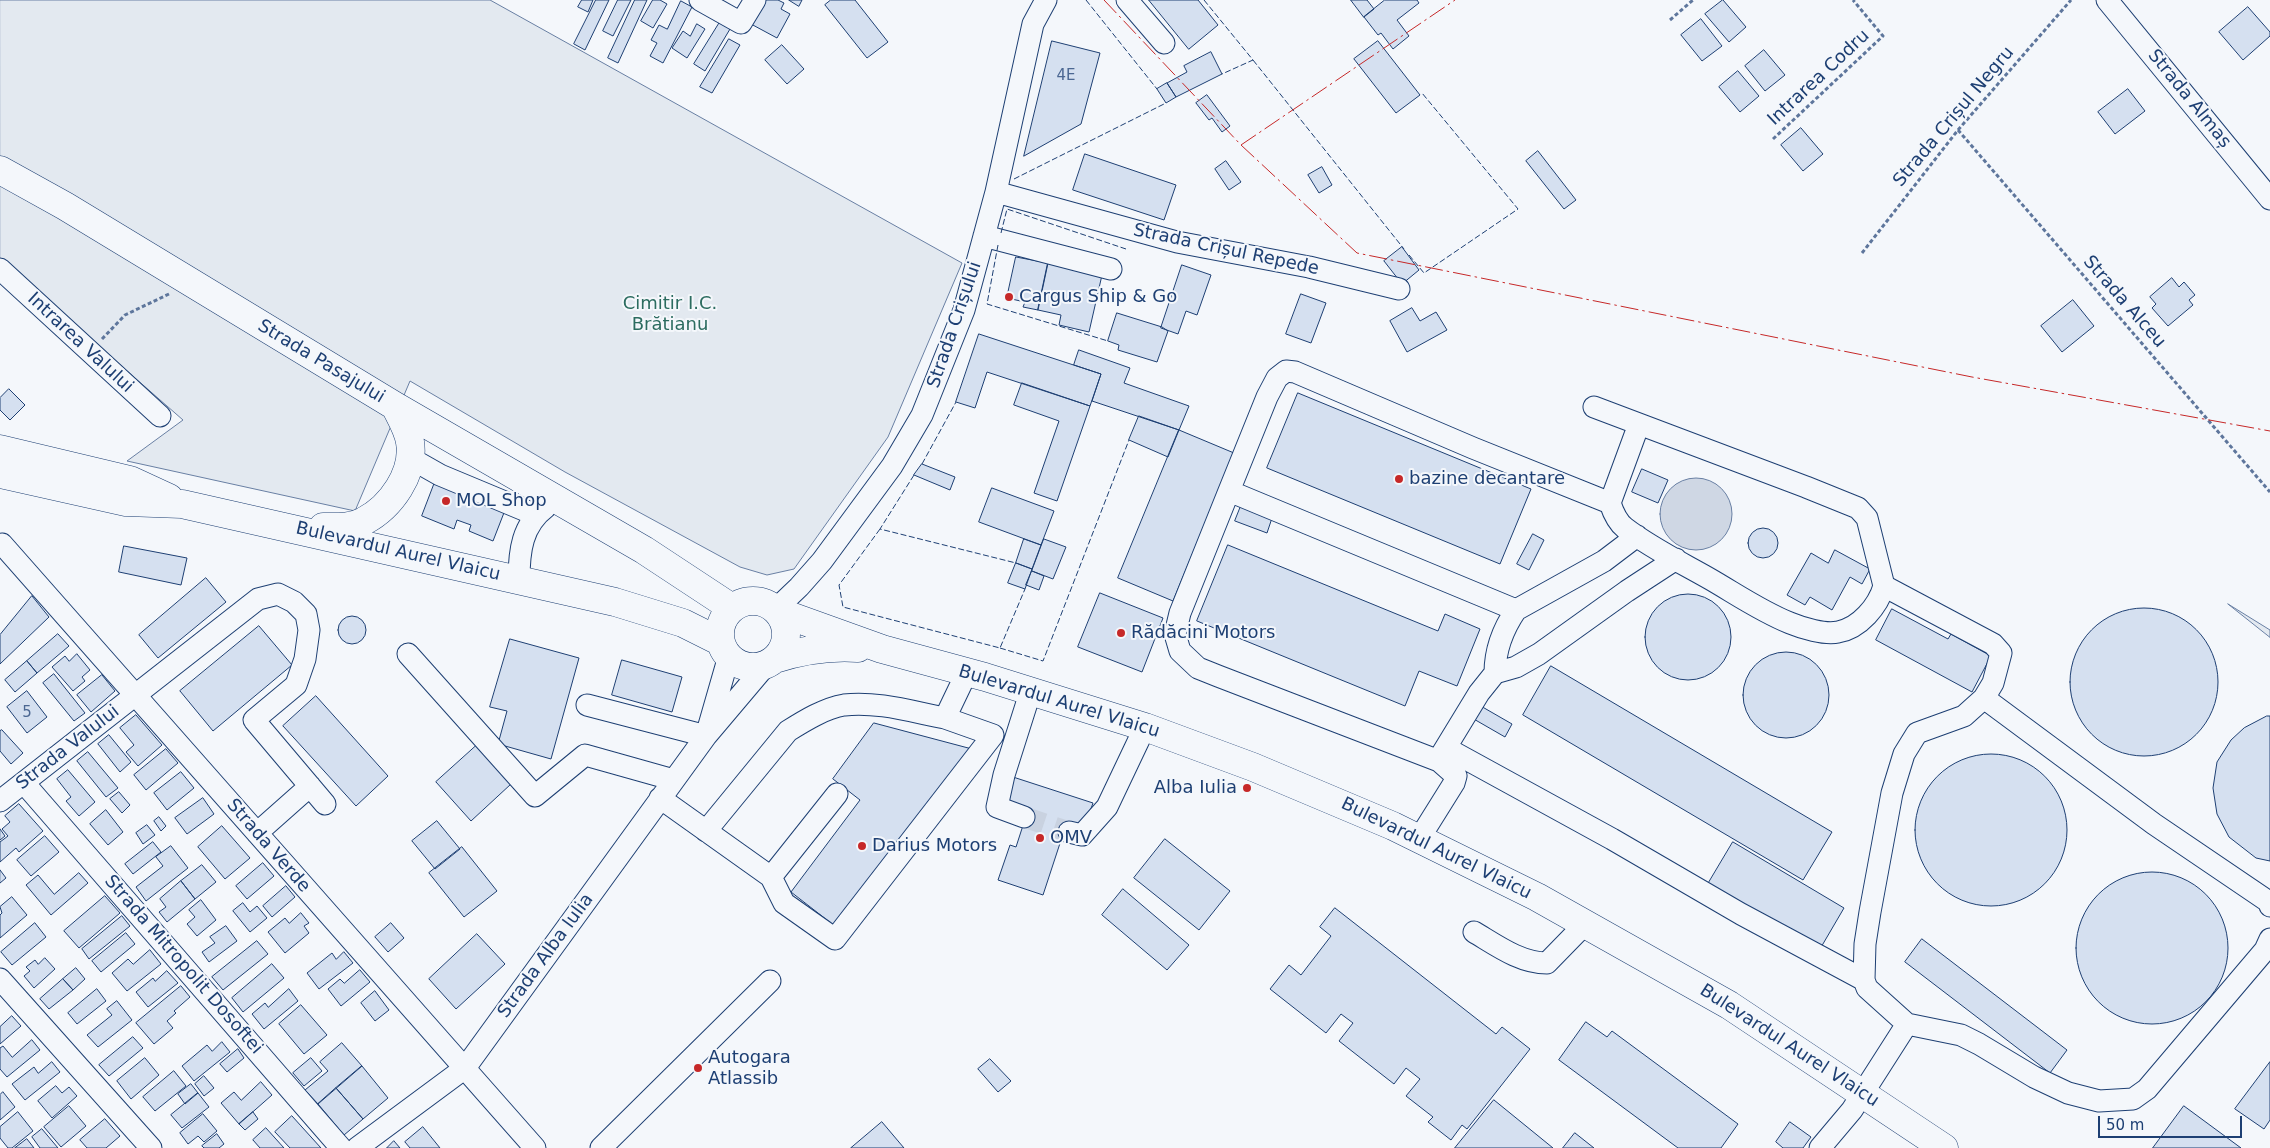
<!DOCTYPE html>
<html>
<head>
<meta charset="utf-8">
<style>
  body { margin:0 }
  #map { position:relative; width:2270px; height:1148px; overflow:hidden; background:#f4f7fb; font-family:"DejaVu Sans",sans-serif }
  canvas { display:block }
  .scale { position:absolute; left:2098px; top:1116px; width:144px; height:22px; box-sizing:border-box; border:2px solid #1d3f73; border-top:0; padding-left:6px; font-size:15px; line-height:18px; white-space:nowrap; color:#1d3f73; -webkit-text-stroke:4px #f4f7fb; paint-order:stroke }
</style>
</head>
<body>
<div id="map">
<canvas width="2270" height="1148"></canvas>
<div class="scale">50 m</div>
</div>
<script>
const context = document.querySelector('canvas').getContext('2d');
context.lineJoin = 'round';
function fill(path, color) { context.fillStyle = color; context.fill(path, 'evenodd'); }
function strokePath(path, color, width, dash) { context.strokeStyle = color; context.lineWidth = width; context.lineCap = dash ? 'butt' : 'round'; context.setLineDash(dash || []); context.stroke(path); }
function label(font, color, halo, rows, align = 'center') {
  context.font = font + ' "DejaVu Sans",sans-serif'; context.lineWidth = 4; context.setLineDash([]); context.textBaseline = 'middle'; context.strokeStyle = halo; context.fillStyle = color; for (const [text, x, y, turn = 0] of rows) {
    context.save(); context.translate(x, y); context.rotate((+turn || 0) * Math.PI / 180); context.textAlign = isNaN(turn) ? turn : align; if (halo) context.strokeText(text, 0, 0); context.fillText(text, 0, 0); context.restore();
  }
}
const green = new Path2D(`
  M0,0H490L962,263L888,437L794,569L767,575L740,567L565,472L410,381L355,511L127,461L183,420L0,260Z
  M2228,604L2270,630V637Z`);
const water = new Path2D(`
  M1660 514a36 36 0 1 1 72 0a36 36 0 1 1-72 0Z`);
const building = new Path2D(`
  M582,0H593L588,12L578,7Z
  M596,0H609L585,50L574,44Z
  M618,0H631L613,36L603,31Z
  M635,0H647L618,63L608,58Z
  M653,0H660L667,4L653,28L641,21Z
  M765,0H778L784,3L781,9L790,14L777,38L751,24Z
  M789,0H802L799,6Z
  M831,0H855L888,42L867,58L825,5Z
  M1149,0H1198L1218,25L1189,49Z
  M1351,0H1367L1374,9L1364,17Z
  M1385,0H1417L1419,3L1397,20L1409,36L1393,49L1381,33L1378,35L1364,17Z
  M1723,0L1746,27L1729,42L1705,14Z
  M681,1L692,7L663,63L650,56L657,43L651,40L659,25L667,29Z
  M2248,7L2270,32V36L2243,60L2219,32Z
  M1701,19L1722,46L1702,61L1681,35Z
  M720,22L730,29L705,71L694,64Z
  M697,24L705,29L687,58L672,48L683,31L690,36Z
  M729,39L740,45L712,93L700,87Z
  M1052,41L1100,53L1081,124L1024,156Z
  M1378,41L1420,95L1396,113L1354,59Z
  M782,45L804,69L787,84L765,60Z
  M1764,50L1785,75L1765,91L1745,66Z
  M1211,52L1222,74L1176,97L1167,83L1187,72L1184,66Z
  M1738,71L1759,96L1740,112L1719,87Z
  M1167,83L1176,97L1166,103L1157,89Z
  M2128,89L2145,111L2115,134L2098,112Z
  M1207,95L1230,126L1222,132L1212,118L1209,120L1196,103Z
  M1801,128L1823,154L1803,171L1781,145Z
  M1538,151L1576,200L1564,209L1526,161Z
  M1085,154L1176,185L1164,220L1073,190Z
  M1226,161L1241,182L1229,190L1215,169Z
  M1322,167L1332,185L1319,193L1308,175Z
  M1402,247L1419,270L1402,284L1384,261Z
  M1016,257L1048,263L1038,310L1023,307L1025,302L1007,298Z
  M1048,263L1102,275L1089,332L1059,325L1061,315L1038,310Z
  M1182,265L1211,275L1197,315L1186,311L1178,334L1161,328Z
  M2172,278L2179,287L2184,282L2195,295L2189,300L2193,305L2168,326L2152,308L2156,304L2150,297Z
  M1301,294L1326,303L1311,343L1286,334Z
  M2073,300L2094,326L2062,352L2041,326Z
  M1412,308L1420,321L1436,312L1447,330L1407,352L1390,321Z
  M1117,313L1162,327L1168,331L1157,362L1118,350L1119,345L1108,341Z
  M979,334L1101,374L1090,406L987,372L975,408L956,402Z
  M1079,350L1130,368L1124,383L1189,406L1179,430L1092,401L1101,374L1074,365Z
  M1022,383L1090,406L1057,501L1034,493L1059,421L1014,405Z
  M9,389L25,405L10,420L0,410V398Z
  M1298,393L1531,489L1500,564L1267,468Z
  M1139,416L1179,430L1168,457L1129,440Z
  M1179,430L1234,453L1173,601L1118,578Z
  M922,464L955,477L950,490L914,475Z
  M1642,469L1668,480L1658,503L1632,492Z
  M435,482L507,505L493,541L469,531L471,525L457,520L454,529L422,516Z
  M992,488L1054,511L1041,545L979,522Z
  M1241,506L1272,518L1267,533L1235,521Z
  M1748 543a15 15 0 1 1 30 0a15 15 0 1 1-30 0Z
  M1533,534L1544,540L1529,570L1517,564Z
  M1024,539L1041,545L1032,569L1016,563Z
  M1044,539L1066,547L1053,579L1032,571Z
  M1228,545L1438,631L1445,614L1480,629L1457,686L1419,671L1405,706L1197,621Z
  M124,546L187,558L181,585L119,572Z
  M1835,550L1870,569L1862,584L1850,577L1832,610L1810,597L1805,605L1787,595L1811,553L1828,563Z
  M1016,563L1032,569L1025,589L1008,583Z
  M1032,571L1044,576L1039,590L1026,585Z
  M206,578L226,602L158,658L139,635Z
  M1100,593L1163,618L1142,672L1078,647Z
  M1645 637a43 43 0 1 1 86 0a43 43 0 1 1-86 0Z
  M32,596L49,617L0,664V635Z
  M2070 682a74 74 0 1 1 148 0a74 74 0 1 1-148 0Z
  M1892,609L1948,639L1951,634L1991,656L1972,692L1876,640Z
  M338 630a14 14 0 1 1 28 0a14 14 0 1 1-28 0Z
  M259,626L292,665L213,731L180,691Z
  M58,634L69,646L37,673L27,661Z
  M510,639L579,658L551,759L498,744L507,711L490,707Z
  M1743 695a43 43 0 1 1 86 0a43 43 0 1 1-86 0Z
  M77,654L90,670L82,677L85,681L73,691L52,667L65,656L69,661Z
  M622,660L682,677L672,712L612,695Z
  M27,661L37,673L15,692L5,680Z
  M1551,666L1832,832L1803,880L1523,715Z
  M54,674L85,713L74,721L43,683Z
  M102,675L115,691L91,712L77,695Z
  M27,691L47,717L27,733L7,707Z
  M316,696L388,776L356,806L283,726Z
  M1479,705L1512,724L1505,737L1472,718Z
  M136,715L162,745L138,766L126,752L134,745L120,728Z
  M2267,716H2270V861L2256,858L2229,837L2217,814L2213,788L2217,762L2231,740L2244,728Z
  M874,723L972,749L836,927L791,892L860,800L833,779Z
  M2,730L23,753L11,764L0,751V731Z
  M109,735L131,762L120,772L98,744Z
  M476,746L511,784L471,821L436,782Z
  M166,749L178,763L146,790L134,775Z
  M88,752L118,788L106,797L77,761Z
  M1915 830a76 76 0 1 1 152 0a76 76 0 1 1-152 0Z
  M68,770L95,802L79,816L66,801L71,797L57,779Z
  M181,772L194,788L167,810L154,793Z
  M1013,777L1093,803L1083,831L1066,825L1043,895L998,880L1010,845L1016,847L1027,813L1004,805Z
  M119,792L130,805L122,813L110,799Z
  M203,798L214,814L187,834L175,818Z
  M19,804L43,831L19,852L16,848L0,862V842L8,836L2,829L10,822L5,816Z
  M106,810L123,832L108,845L90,824Z
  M159,817L166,826L161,831L154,821Z
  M437,821L460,849L435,869L412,841Z
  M147,825L155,835L143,844L136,833Z
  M222,826L250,858L225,879L198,847Z
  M0,829L5,836L0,840Z
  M45,836L59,852L31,876L17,860Z
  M1165,839L1230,891L1199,930L1134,878Z
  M153,842L161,852L133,874L125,864Z
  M1733,842L1844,908L1820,949L1708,884Z
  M171,846L188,868L146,901L136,887L163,866L156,857Z
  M462,847L497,891L464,917L429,873Z
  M263,863L274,876L247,899L236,886Z
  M202,865L216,882L195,899L181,881Z
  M0,870L6,878L0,883Z
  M2076 948a76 76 0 1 1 152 0a76 76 0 1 1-152 0Z
  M79,873L88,883L51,915L26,885L38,875L54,894Z
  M181,881L195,899L167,922L159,912L166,907L160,899Z
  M286,886L295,897L272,917L263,906Z
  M1123,889L1189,945L1167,970L1102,915Z
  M105,896L120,913L79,948L64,931Z
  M12,897L27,915L0,938V915L2,913L0,907Z
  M201,900L216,920L197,936L187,924L195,917L189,910Z
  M243,903L250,912L257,906L267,918L250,932L233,911Z
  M1335,908L1496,1034L1502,1027L1530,1049L1467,1129L1462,1125L1451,1140L1428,1122L1433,1117L1406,1096L1420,1079L1406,1068L1394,1084L1339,1041L1353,1023L1341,1014L1326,1033L1270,989L1289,965L1301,975L1331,936L1320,927Z
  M301,913L309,923L304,926L309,933L285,953L268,932L285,918L289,923Z
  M122,916L130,926L89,959L82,949Z
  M35,923L46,937L12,965L1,952Z
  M391,923L404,938L388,952L375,937Z
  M226,926L237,941L209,962L202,952L215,943L210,937Z
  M126,933L135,944L101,972L92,961Z
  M477,934L505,964L456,1009L429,979Z
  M1922,939L2067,1050L2050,1073L1905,962Z
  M257,941L268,954L223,990L212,977Z
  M150,950L161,964L127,991L112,973L128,959L133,964Z
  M344,952L353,963L319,989L307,973L332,953L336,959Z
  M45,958L55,969L34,988L24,976L30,971L26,967L35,960L38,964Z
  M272,964L284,978L243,1012L232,998Z
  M76,968L85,979L73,990L63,979Z
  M360,970L370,982L341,1006L328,989L340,979L344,983Z
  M167,971L178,983L148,1007L136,992L153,978L155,981Z
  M63,979L73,990L49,1009L40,999Z
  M181,986L190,997L174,1011L176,1013L167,1021L173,1028L154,1044L136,1023Z
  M97,989L106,1001L77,1024L68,1013Z
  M289,989L298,1001L264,1029L252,1014L265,1003L268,1007Z
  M375,991L389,1010L375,1021L361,1003Z
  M117,1001L132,1020L98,1047L87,1035L112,1015L107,1009Z
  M301,1005L327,1035L304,1054L279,1024Z
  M12,1016L21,1026L0,1044V1027Z
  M1586,1022L1607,1037L1612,1031L1738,1124L1721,1148H1678L1559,1060Z
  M133,1037L143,1048L109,1076L99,1065Z
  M32,1040L40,1050L7,1077L0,1069V1048L3,1046L12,1057Z
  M222,1042L230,1052L194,1081L182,1066L207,1045L212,1051Z
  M342,1043L362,1066L318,1104L305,1090L328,1071L320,1062Z
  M238,1049L244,1058L227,1072L220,1064Z
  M145,1058L159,1075L131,1099L117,1081Z
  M311,1058L322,1071L304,1086L293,1073Z
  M990,1059L1011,1081L998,1092L978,1069Z
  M52,1062L60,1072L25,1100L12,1084L34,1067L38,1073Z
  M2270,1062V1120L2264,1129L2235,1109Z
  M362,1066L388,1098L363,1119L336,1088Z
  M174,1071L186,1086L155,1111L143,1097Z
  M204,1076L214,1088L204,1096L195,1084Z
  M261,1082L272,1095L239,1124L221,1103L234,1092L241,1100Z
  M191,1084L198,1093L185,1104L178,1094Z
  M56,1086L62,1093L69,1087L77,1096L52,1118L38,1101Z
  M336,1088L363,1119L344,1135L318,1104Z
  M3,1092L15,1107L0,1120V1095Z
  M198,1093L209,1107L182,1128L171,1115Z
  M1494,1100L1553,1148H1455Z
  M69,1106L86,1126L61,1147L44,1127Z
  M2184,1106L2241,1148H2153Z
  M18,1112L33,1131L12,1148H8L0,1138V1127Z
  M253,1112L258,1119L245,1130L239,1124Z
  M203,1114L217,1131L204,1142L198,1136L188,1144L180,1133Z
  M292,1116L321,1148H290L275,1132Z
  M105,1119L120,1136L106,1148H87L80,1140Z
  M882,1122L904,1148H851Z
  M1790,1122L1811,1137L1803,1148H1783L1776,1142Z
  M423,1127L440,1148H410L405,1142Z
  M266,1128L284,1148H260L253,1140Z
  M42,1129L58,1148H40L32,1137Z
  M1575,1133L1594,1148H1563Z
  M217,1134L224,1144L219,1148H204L202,1146Z
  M27,1139L34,1148H15Z
  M394,1141L400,1148H387Z`);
const minorTunnel = new Path2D(`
  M1024,817L1069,832`);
const path = new Path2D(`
  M1670,20L1693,0
  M1958,130L2270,492
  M1773,139L1883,36L1853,0
  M1862,253L1958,130L2071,0
  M102,339L125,315L169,294`);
const minor = new Path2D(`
  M700,0L741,23L755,0
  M1127,0L1164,43
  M2107,0L2270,199
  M996,192L1177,242L1309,267L1399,289
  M984,236L1111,269
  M0,269L160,416
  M1594,407L1806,487L1858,508L1867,518L1884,586
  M1639,424L1610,503C1613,512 1617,522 1625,528C1651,548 1682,563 1710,579C1736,594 1762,612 1790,623C1802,628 1825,635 1838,632C1860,628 1878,606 1884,586L1993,644L2001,653L1993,683L1984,698L2154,824L2269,902L2270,906
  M410,458L440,475L536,515
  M1229,491L1180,613L1175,634L1180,651L1198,668L1218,676L1439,761
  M2,544L535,1148
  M519,580C519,551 522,525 546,507
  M776,609L799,587L822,561L892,466L922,415L964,310L996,192L1033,24L1046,0
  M1516,610L1229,491L1267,397L1277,378L1286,371L1295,372L1473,448L1610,503
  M408,654L535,796L585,755L674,780
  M1495,673C1495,650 1503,629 1516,610L1604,561L1637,536
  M587,705L706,736
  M708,729L729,656
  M1446,748L1612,839L1741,914L1864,980
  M24,783L341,1148
  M660,798L771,877L837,794
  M0,801L258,599L278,594L294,602L306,614L309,630L305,659L296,685L254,720L325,804
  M1024,817L997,807L1004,775L1031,690
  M706,831L788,731C804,721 825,708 844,705C877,701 913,712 945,718L967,672
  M1069,832L1082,835L1107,807L1145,727
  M257,833L310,786
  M1419,839L1454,783L1456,776L1439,761L1440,757L1479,693L1495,673L1516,667L1539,654L1627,591L1676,559
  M771,877L784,903L835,939L993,735L945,718
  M1474,932C1496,945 1520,963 1547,963L1586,923
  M0,979L151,1148
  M1907,1024L1867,988L1864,980L1865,944L1870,912L1892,793L1904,754L1917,733L1964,716L1984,698
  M357,1148L465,1068L706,736L766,665
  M601,1148L770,981
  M1820,1148L1852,1110L1907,1024L1961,1035L1979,1044L2034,1077L2068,1093L2099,1101L2133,1099L2147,1089L2265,950L2270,939`);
const major = new Path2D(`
  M0,170L65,206L395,406L644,550L732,608
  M0,449L130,480L169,498
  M0,474L126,502L182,504L615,602L683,623L721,642
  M323,527C337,527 352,528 364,521C391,507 415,473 410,442C408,429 401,418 395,406
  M720 634a33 33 0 1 1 66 0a33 33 0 1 1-66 0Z
  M779,612L882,649L985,677L1145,727L1253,767L1393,826L1537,897L1729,1005L1944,1148
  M775,659C803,650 829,646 858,648`);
const fence = new Path2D(`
  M1086,0L1157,89
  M1204,0L1253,60L1222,74
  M1253,60L1404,249
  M1014,179L1166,103
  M1001,233L1007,209L1126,249
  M998,245L987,304L1108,341
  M1409,255L1424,273L1518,209L1422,93
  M922,464L956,402
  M914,475L880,529L1016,563
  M880,529L839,585L843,607L1000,648L1025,589
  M1000,648L1043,661L1129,440`);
const power = new Path2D(`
  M1104,0L1241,145L1455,0
  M1241,145L1357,253L1972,377L2270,431`);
const markers = [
  [1009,297,5,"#c62828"],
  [1399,479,5,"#c62828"],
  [446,501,5,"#c62828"],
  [1121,633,5,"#c62828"],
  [1247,788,5,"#c62828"],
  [1040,838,5,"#c62828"],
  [862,846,5,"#c62828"],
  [698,1068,5,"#c62828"]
];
const numberNames = [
  ["4E",1066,76],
  ["5",27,713]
];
const streetNames = [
  ["Intrarea Codru",1819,78,-43],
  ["Strada Almaș",2189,99,51],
  ["Strada Crișul Negru",1954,117,-50],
  ["Strada Crișul Repede",1226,250,12],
  ["Strada Alceu",2124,302,49],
  ["Strada Crișului",955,325,-71],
  ["Intrarea Valului",80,343,43],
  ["Strada Pasajului",321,362,31],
  ["Bulevardul Aurel Vlaicu",398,552,13],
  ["Bulevardul Aurel Vlaicu",1059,702,17],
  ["Strada Valului",68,748,-38],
  ["Strada Verde",268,846,49],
  ["Bulevardul Aurel Vlaicu",1436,849,26],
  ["Strada Alba Iulia",546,956,-54],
  ["Strada Mitropolit Dosoftei",183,965,49],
  ["Bulevardul Aurel Vlaicu",1789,1046,33]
];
const poiNames = [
  ["Cargus Ship & Go",1019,297],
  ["bazine decantare",1409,479],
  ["MOL Shop",456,501],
  ["Rădăcini Motors",1131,633],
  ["Alba Iulia",1237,788,"right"],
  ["OMV",1050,838],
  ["Darius Motors",872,846],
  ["Autogara",708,1058],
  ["Atlassib",708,1079]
];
const parkNames = [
  ["Cimitir I.C.",670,304],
  ["Brătianu",670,325]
];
fill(green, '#e3e9f0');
strokePath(green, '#687fa3', 1);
fill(water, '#cfd7e4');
strokePath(water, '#687fa3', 1);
fill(building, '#d5e0f0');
strokePath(building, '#1d3f73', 1);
strokePath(minorTunnel, '#c9d2e0', 21, [21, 11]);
strokePath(minor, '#1d3f73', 23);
strokePath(major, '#1d3f73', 29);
strokePath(path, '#5e769c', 3, [4, 2.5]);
strokePath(minor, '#f4f7fb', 21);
strokePath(major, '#f4f7fb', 28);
strokePath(fence, '#1d3f73', 1, [6, 2.5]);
strokePath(power, '#c62828', 1, [18, 4, 2.5, 4]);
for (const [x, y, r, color] of markers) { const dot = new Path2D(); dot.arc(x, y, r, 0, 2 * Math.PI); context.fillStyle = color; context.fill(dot); strokePath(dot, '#f4f7fb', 2); }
label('15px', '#4b6792', null, numberNames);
label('18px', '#1d3f73', '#f4f7fb', streetNames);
label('18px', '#1d3f73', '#f4f7fb', poiNames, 'left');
label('18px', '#2c6c60', '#f4f7fb', parkNames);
</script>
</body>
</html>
